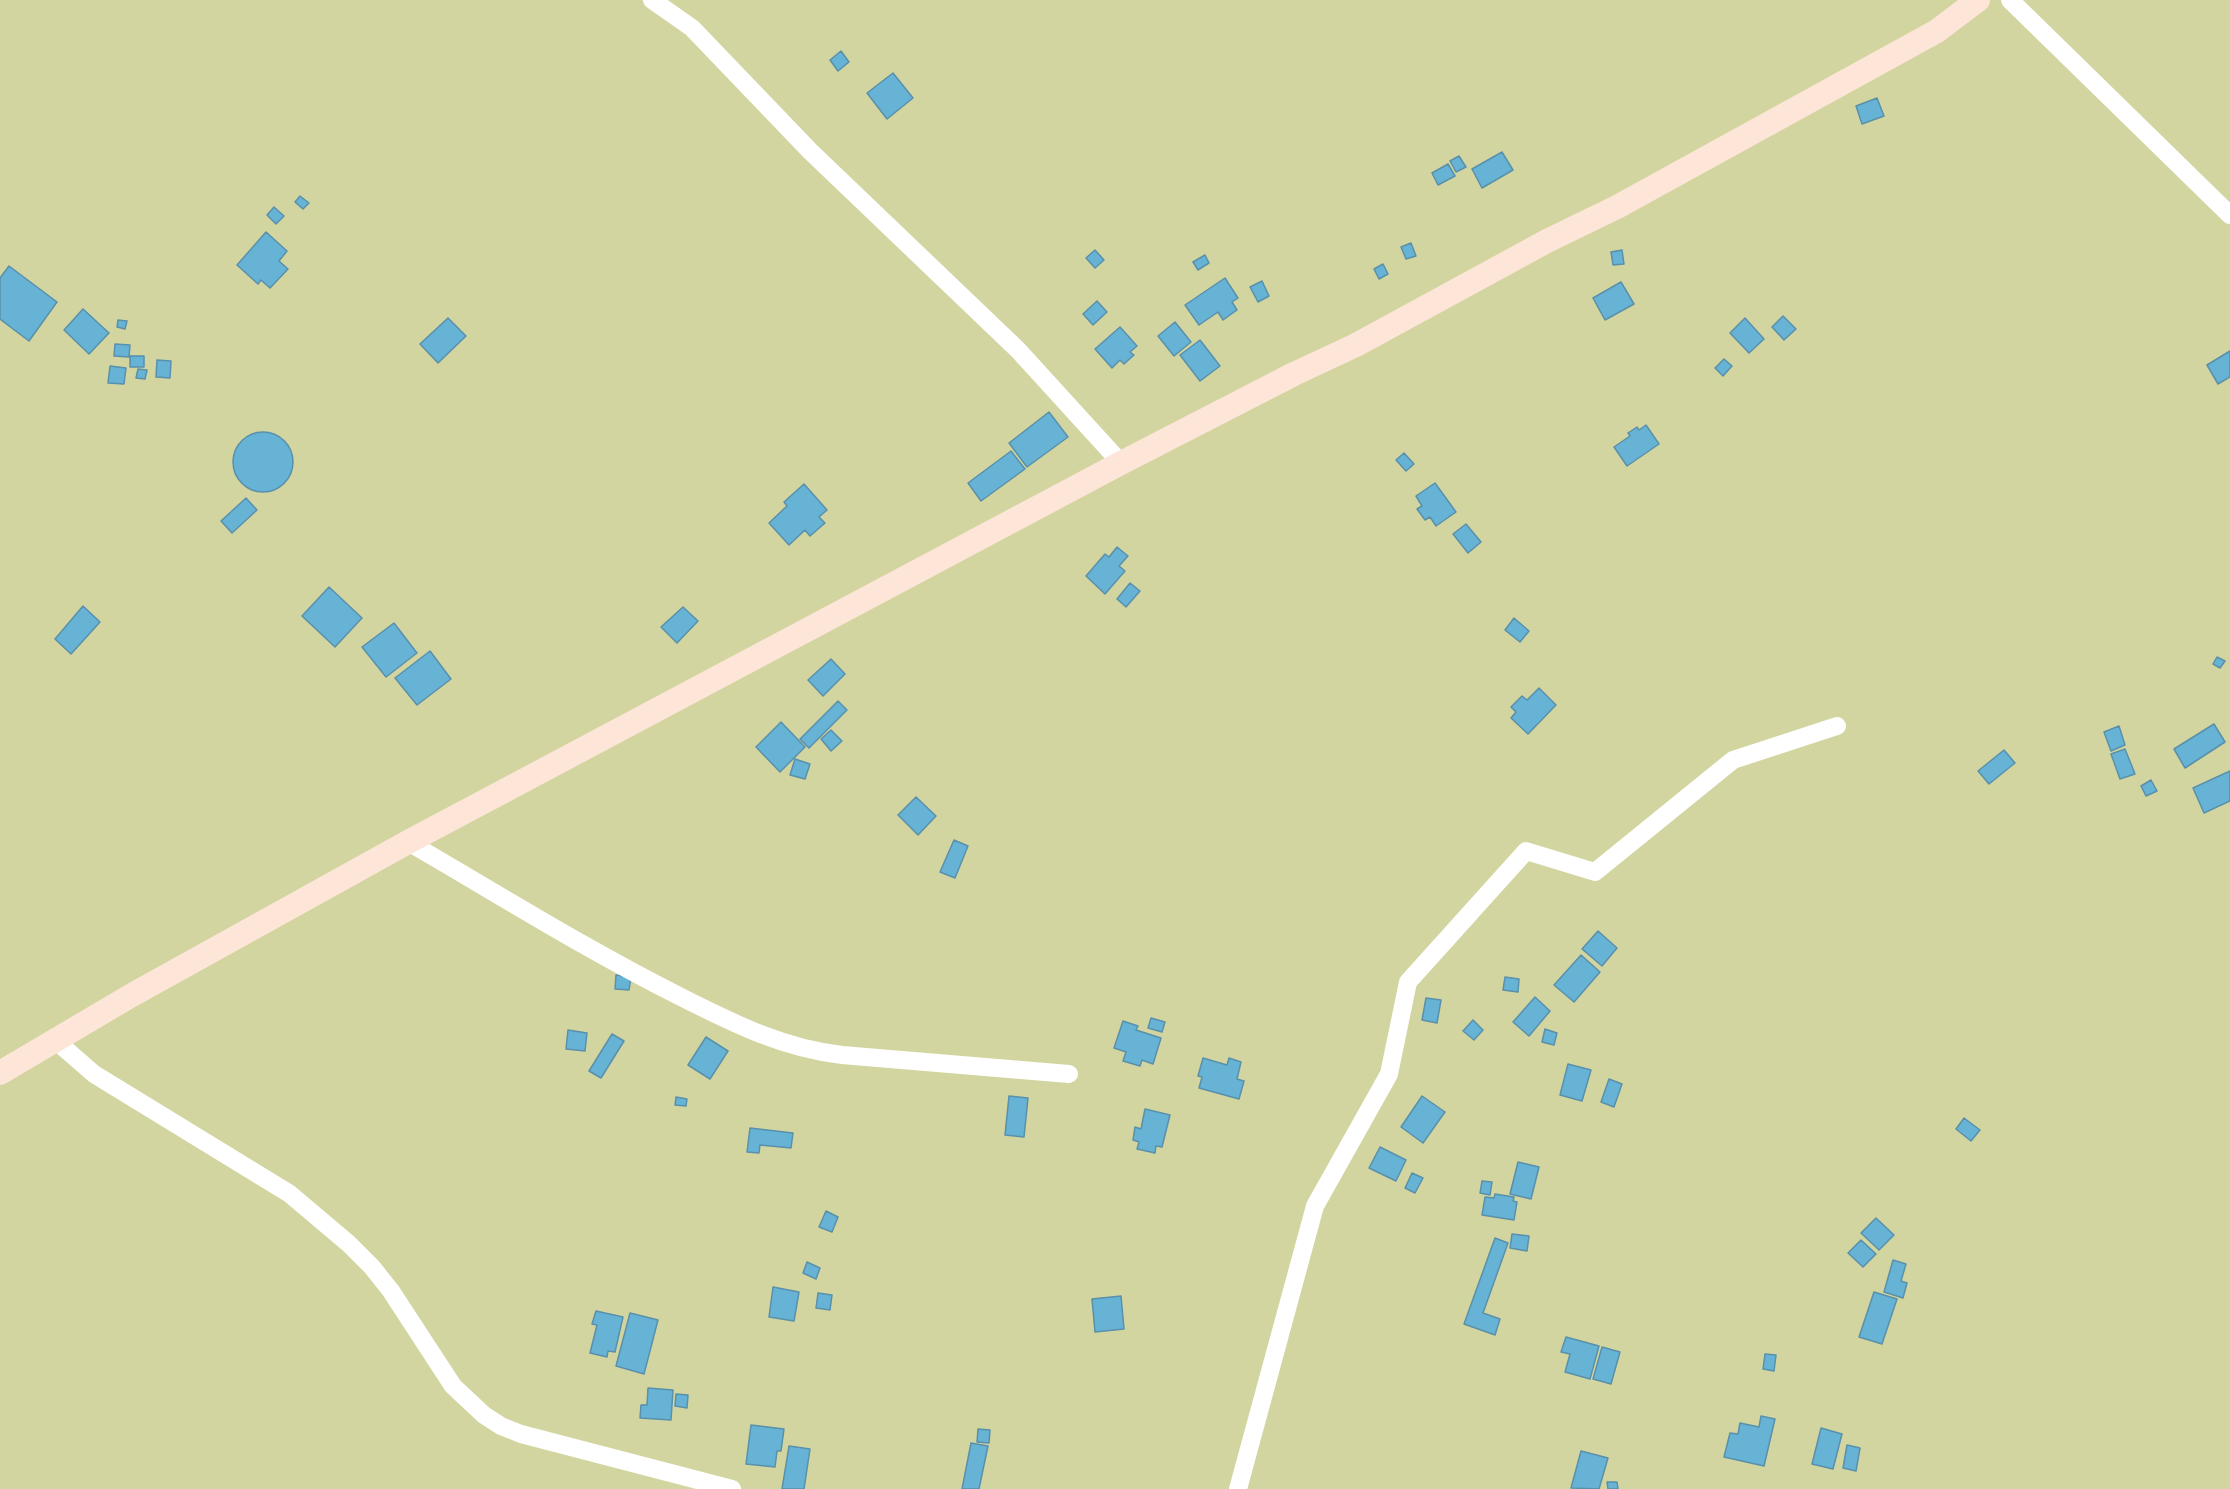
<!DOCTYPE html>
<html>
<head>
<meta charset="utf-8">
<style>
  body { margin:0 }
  canvas { display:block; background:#d3d5a0 }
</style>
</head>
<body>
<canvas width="2230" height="1489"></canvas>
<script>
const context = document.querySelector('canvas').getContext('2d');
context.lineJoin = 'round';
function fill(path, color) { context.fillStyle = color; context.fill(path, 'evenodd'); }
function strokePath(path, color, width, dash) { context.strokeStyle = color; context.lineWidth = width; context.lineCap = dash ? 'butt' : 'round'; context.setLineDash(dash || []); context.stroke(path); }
const building = new Path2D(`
  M841,51L849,62L838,71L830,60Z
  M893,73L913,98L887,119L867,93Z
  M1877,98L1884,116L1862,124L1856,106Z
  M1502,152L1513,170L1482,188L1472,169Z
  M1459,156L1466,167L1456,172L1450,161Z
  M1448,164L1455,176L1438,185L1432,173Z
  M300,196L309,203L303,209L295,202Z
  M274,207L284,216L276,224L267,215Z
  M266,232L287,251L279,261L288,269L270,288L261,280L258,284L237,265Z
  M1411,243L1416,256L1406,259L1401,247Z
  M1095,250L1104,260L1095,268L1086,258Z
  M1622,250L1624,264L1613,265L1611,252Z
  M1205,255L1209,263L1198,270L1193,262Z
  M1383,264L1388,274L1379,279L1374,269Z
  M9,266L57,302L29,341L0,319V278Z
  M1225,278L1238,298L1232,302L1237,310L1223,320L1218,312L1199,325L1185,305Z
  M1262,281L1269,296L1258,302L1250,287Z
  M1621,282L1634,304L1605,320L1593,298Z
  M1097,301L1107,312L1093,325L1083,314Z
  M83,309L109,333L89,354L64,330Z
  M1783,316L1796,329L1784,340L1772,327Z
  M448,318L466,336L438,363L420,344Z
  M1745,318L1764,339L1749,353L1730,333Z
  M118,320L127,321L125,329L117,327Z
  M1175,322L1191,342L1174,356L1158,336Z
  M1120,327L1137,346L1130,352L1134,355L1124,364L1120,360L1112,368L1095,349Z
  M1200,340L1220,366L1200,381L1180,355Z
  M115,344L130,345L129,357L114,356Z
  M2230,351V377L2218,384L2207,365Z
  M130,356H144V367H130Z
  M1724,359L1732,366L1723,376L1715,368Z
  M157,360L171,361L170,378L156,377Z
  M110,366L126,368L124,384L108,383Z
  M138,369L147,370L145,379L136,378Z
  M1049,412L1068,437L1027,467L1009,443Z
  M1646,425L1659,444L1627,466L1614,447L1630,436L1628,433L1637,427L1639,430Z
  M233 462a30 30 0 1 1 60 0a30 30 0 1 1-60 0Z
  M1011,451L1025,469L981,501L968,483Z
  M1404,453L1414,464L1406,471L1396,460Z
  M1435,483L1456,512L1436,526L1430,517L1425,520L1417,509L1422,506L1416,496Z
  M804,484L827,510L819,517L825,523L810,536L805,530L789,545L769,523L787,506L784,502Z
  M246,498L257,510L232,533L221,521Z
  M1466,524L1481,542L1468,553L1453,534Z
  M1117,547L1128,556L1119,566L1125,571L1105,594L1086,576L1105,554L1109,557Z
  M1130,583L1140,591L1126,607L1117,599Z
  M329,587L362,618L335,647L302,616Z
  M83,606L100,622L71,654L55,639Z
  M683,607L698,621L677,643L661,627Z
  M1514,618L1529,631L1520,642L1505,630Z
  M394,623L417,653L386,677L362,647Z
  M430,651L451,679L417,705L395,678Z
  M2217,657L2225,661L2220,668L2213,664Z
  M831,659L845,674L823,696L808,680Z
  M1539,688L1556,705L1528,734L1511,718L1516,712L1511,707L1522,696L1527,700Z
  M838,701L847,710L809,748L800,739Z
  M781,722L805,747L780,772L756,747Z
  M2214,724L2225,742L2185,768L2174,749Z
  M2119,726L2125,745L2111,751L2104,732Z
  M831,730L842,741L831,751L821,739Z
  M2125,749L2135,774L2120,779L2111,754Z
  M2004,750L2015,763L1989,784L1978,771Z
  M795,759L810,764L805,779L790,775Z
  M2230,771V801L2204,813L2193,788Z
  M2151,780L2157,791L2146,796L2141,786Z
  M916,797L936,816L918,835L898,815Z
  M954,840L968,846L955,878L940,872Z
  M1598,931L1617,948L1602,966L1582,949Z
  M1581,955L1600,972L1574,1002L1554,985Z
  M616,975L631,977L629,990L615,989Z
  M1505,977L1519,979L1518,992L1503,990Z
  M1535,997L1550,1011L1529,1036L1513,1022Z
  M1426,998L1441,1000L1437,1023L1422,1020Z
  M1151,1018L1165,1022L1162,1032L1148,1028Z
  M1473,1020L1483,1030L1474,1040L1463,1031Z
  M1123,1021L1138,1026L1136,1030L1161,1038L1153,1064L1142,1060L1140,1066L1123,1061L1126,1052L1114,1048Z
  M1545,1029L1557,1033L1554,1045L1542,1042Z
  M568,1030L587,1033L585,1051L566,1049Z
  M612,1034L624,1041L601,1078L589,1071Z
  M706,1037L728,1051L710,1079L688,1065Z
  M1203,1058L1227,1065L1229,1058L1241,1062L1237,1079L1244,1081L1239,1099L1199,1088L1202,1077L1198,1076Z
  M1568,1064L1591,1070L1582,1101L1560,1095Z
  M1609,1079L1622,1084L1614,1107L1601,1102Z
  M1009,1096L1028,1098L1024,1137L1005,1135Z
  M1422,1096L1445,1112L1423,1143L1401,1127Z
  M676,1097L687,1099L686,1106L675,1105Z
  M1145,1109L1170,1115L1162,1147L1156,1146L1155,1153L1137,1149L1139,1142L1133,1140L1135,1127L1141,1129Z
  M1964,1118L1980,1130L1971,1141L1956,1129Z
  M750,1128L793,1133L791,1148L760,1145L759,1153L747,1152Z
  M1380,1147L1406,1160L1396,1181L1369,1168Z
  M1518,1162L1539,1167L1531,1199L1510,1194Z
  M1412,1173L1423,1178L1415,1193L1405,1188Z
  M1482,1181L1492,1182L1490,1195L1480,1193Z
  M1495,1194L1514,1197L1513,1201L1517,1202L1514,1220L1482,1215L1485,1197L1494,1198Z
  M826,1211L838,1217L832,1232L819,1227Z
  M1876,1218L1894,1235L1879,1250L1861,1233Z
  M1512,1234L1529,1236L1527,1251L1510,1248Z
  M1495,1238L1508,1243L1483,1313L1500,1319L1495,1335L1464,1324Z
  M1861,1240L1876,1254L1863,1267L1848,1253Z
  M1893,1260L1906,1264L1901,1281L1907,1283L1903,1298L1884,1292Z
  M807,1262L820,1268L816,1279L803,1273Z
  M773,1287L799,1292L794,1321L769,1317Z
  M1874,1292L1897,1299L1882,1344L1859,1337Z
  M818,1293L832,1295L830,1310L816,1308Z
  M1121,1296L1124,1329L1095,1332L1092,1299Z
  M596,1311L623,1317L615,1352L608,1351L607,1357L590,1353L597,1325L592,1324Z
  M630,1313L658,1320L644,1374L616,1366Z
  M1566,1337L1599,1346L1590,1379L1565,1372L1570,1354L1561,1352Z
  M1602,1347L1620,1352L1611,1384L1593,1379Z
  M1765,1354L1776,1355L1774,1371L1763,1369Z
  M648,1388L673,1390L671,1420L640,1418L641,1405H647Z
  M676,1394L688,1395L687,1408L675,1406Z
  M1761,1416L1775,1419L1764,1466L1724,1457L1730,1433L1738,1434L1740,1423L1759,1427Z
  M751,1425L784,1429L781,1451H777L775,1467L746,1464Z
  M1821,1428L1842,1434L1833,1469L1812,1464Z
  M978,1429L990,1430L989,1443L977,1442Z
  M971,1443L988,1446L979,1489H962Z
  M1847,1445L1860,1448L1856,1471L1843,1468Z
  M789,1446L810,1449L804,1489H782Z
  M1581,1451L1608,1458L1599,1489L1571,1488Z
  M1607,1482H1617L1618,1489H1608Z`);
const street = new Path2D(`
  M652,0L692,28L810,151L1018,350L1121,463
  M2010,0L2230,215
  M408,842C498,894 587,950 681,997C735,1024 782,1048 842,1055L1069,1074
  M55,1040L94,1074L290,1194L348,1243L372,1267L391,1291L453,1386L484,1415L501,1426L521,1434L732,1489
  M1238,1489L1315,1206L1389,1074L1408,982L1526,851L1595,872L1733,760L1837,726`);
const secondary = new Path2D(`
  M0,1073L132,995L408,842L1121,463L1294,374L1356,345L1547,241L1617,207L1937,31L1978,0`);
fill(building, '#66b3d6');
strokePath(building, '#5990aa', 1.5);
strokePath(street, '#fff', 18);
strokePath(secondary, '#fde5d8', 24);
</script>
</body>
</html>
